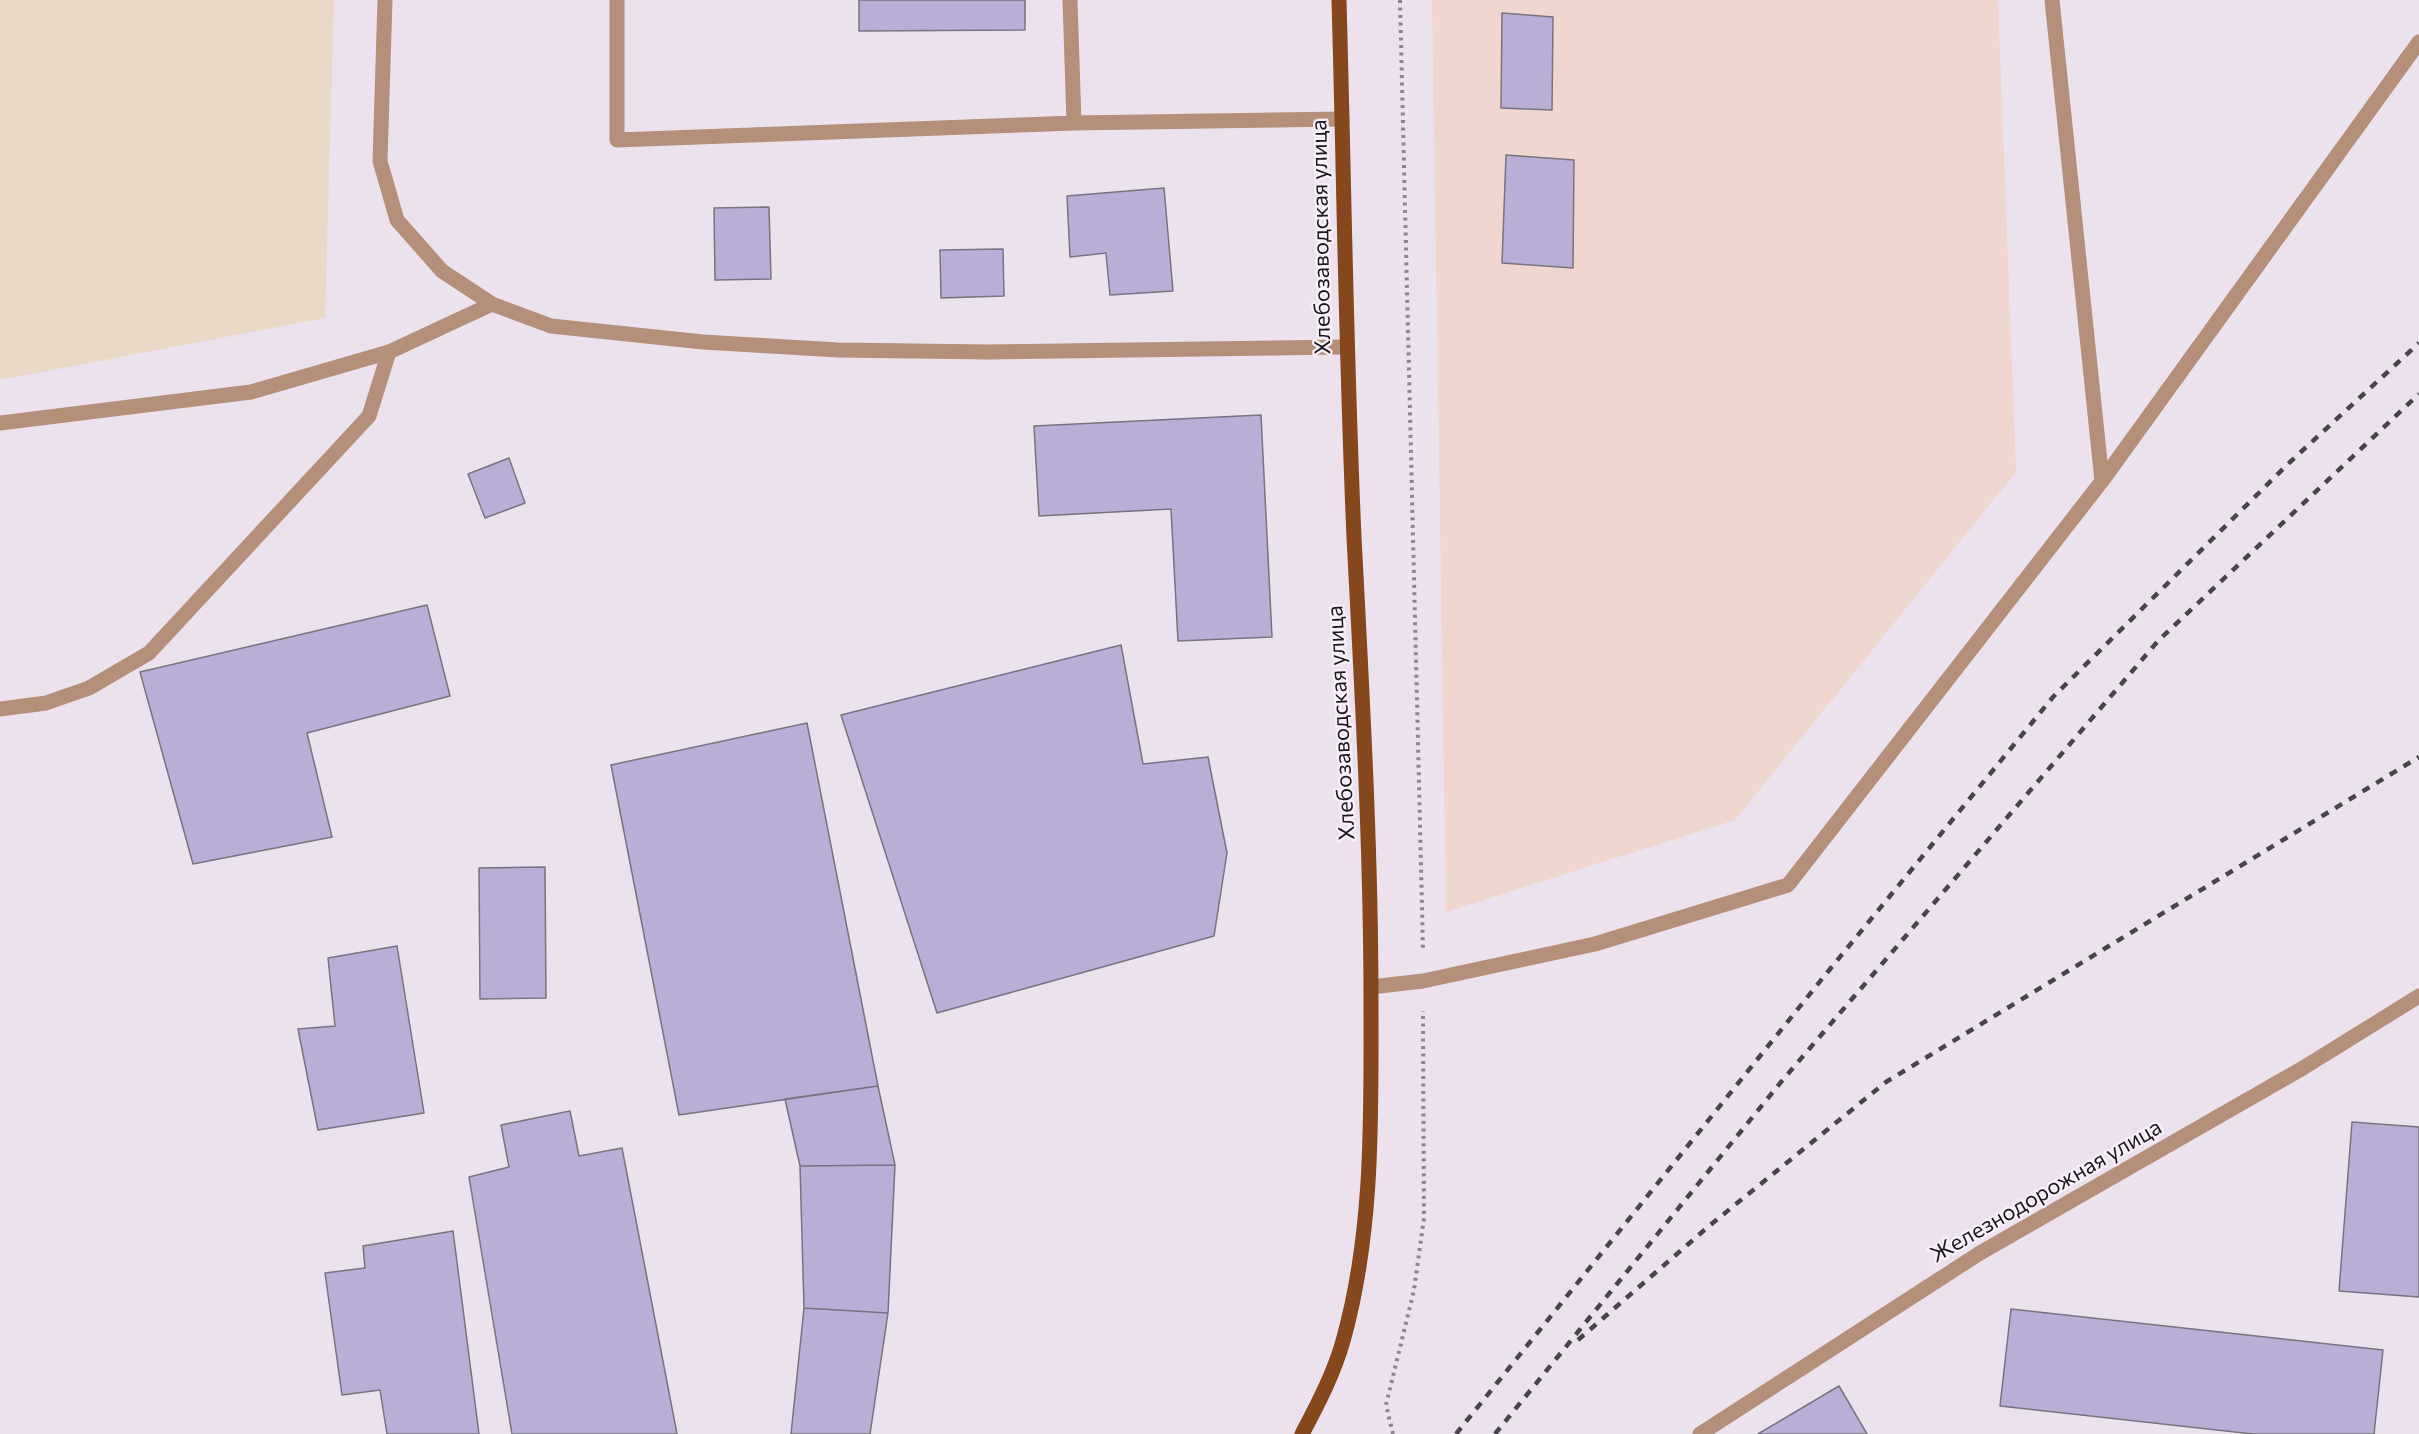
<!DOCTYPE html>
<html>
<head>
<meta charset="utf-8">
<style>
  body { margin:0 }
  canvas { display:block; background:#ebe2ee }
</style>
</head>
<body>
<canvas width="2419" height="1434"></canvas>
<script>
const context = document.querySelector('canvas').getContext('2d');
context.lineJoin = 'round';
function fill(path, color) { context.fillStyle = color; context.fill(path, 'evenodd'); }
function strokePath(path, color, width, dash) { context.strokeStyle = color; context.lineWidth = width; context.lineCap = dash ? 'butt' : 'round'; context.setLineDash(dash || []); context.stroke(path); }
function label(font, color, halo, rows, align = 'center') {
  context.font = font + ' Commissioner,sans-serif'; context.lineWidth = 4.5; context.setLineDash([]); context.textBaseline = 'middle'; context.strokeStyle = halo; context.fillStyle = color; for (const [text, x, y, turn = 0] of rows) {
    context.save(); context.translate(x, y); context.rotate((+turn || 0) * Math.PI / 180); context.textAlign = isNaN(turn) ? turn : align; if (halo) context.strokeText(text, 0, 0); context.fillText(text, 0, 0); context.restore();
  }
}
const commercial = new Path2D(`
  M1432,0H1998L2016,472L1735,820L1446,912Z`);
const education = new Path2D(`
  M0,0H334L325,318L0,380Z`);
const building = new Path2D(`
  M859,0H1025V30L859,31Z
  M1502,13L1553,17L1552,110L1501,108Z
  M1506,155L1574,160L1573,268L1502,263Z
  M1164,188L1173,291L1110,295L1106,253L1070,257L1067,196Z
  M769,207L771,279L715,280L714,208Z
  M1003,249L1004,296L941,298L940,250Z
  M1261,415L1272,637L1178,641L1171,509L1039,516L1034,426Z
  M509,458L525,503L485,518L468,474Z
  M427,605L450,696L307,733L332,837L193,864L140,672Z
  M1121,645L1143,764L1208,757L1227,853L1214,936L937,1013L841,715Z
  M807,723L878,1086L679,1115L611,765Z
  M545,867L546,998L480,999L479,868Z
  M397,946L424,1113L318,1130L298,1029L335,1026L328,958Z
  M878,1086L895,1165L800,1166L785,1099Z
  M570,1111L579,1156L622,1148L677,1434H512L469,1177L509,1167L501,1125Z
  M2352,1122L2419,1127V1297L2339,1291Z
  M895,1165L888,1313L804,1308L800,1166Z
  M453,1231L479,1434H387L380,1390L342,1395L325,1273L365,1268L363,1246Z
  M804,1308L888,1313L870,1434H791Z
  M2011,1309L2383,1350L2374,1434H2253L2000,1406Z
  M1839,1386L1867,1434H1758Z`);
const path = new Path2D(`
  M1400,0L1423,949
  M1393,1434L1386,1405L1414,1290L1424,1218L1423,1011`);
const minor = new Path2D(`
  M385,0L380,161L397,220L442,271L492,304L551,326L703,342L838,350L988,352L1345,347
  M617,0V140L1074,123L1342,119
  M1070,0L1074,123
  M2052,0L2102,481
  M0,423L251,392L389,352L492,304
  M0,709L46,703L89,688L149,653L369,416L389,352
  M1371,987L1423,981L1595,944L1788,885L2102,481L2419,42
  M1700,1434L1980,1253L2303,1068L2419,996`);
const major = new Path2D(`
  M1302,1434C1318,1404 1334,1373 1343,1341C1374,1231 1371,1114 1371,1002C1371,847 1362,692 1354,537C1346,358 1344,179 1339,0`);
const rail = new Path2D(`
  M1578,1340L1709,1226L1886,1082L2419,757
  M1456,1434L1826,974L2053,697L2289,463L2419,343
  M1495,1434L1781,1082L2158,641L2419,394`);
const streetNames = [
  ["Хлебозаводская улица",1321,237,-91],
  ["Хлебозаводская улица",1341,723,-93],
  ["Железнодорожная улица",2046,1191,-30]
];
fill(commercial, '#efd6ce');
fill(education, '#ead9c7');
fill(building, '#baadd6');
strokePath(building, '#77747f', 1.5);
strokePath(path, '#8b858d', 4, [3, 4.5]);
strokePath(minor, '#b4907a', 15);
strokePath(major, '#85471b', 15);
strokePath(rail, '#484449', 4.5, [8, 8]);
label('22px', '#1b181c', '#f9f0fb', streetNames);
</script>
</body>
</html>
